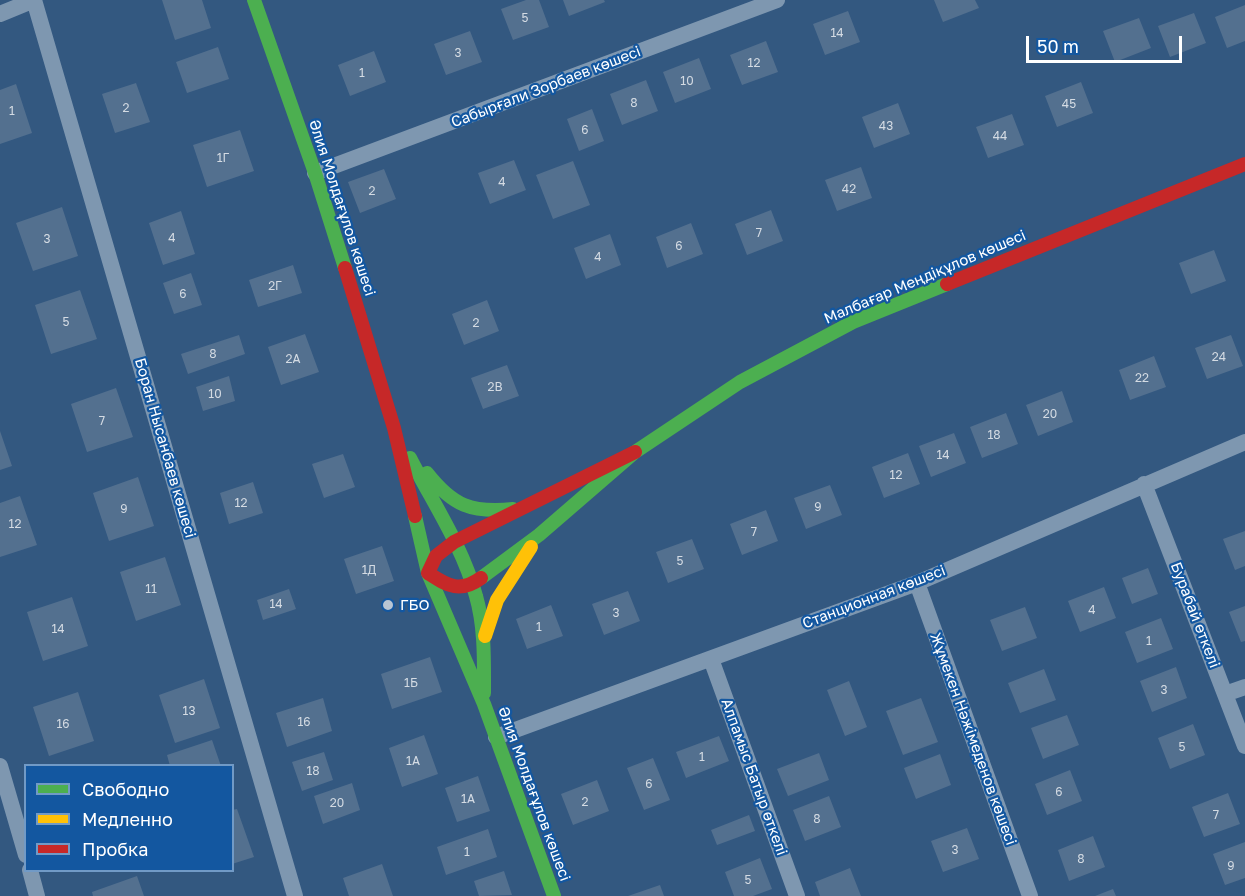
<!DOCTYPE html>
<html>
<head>
<meta charset="utf-8">
<style>
  body { margin:0 }
  #map { position:relative; width:1245px; height:896px; overflow:hidden; background:#335880; font-family:"Golos Text",sans-serif }
  canvas { display:block }
  .legend { position:absolute; left:24px; top:764px; width:210px; height:108px; box-sizing:border-box; background:#1357a0; border:2px solid #719ac6; margin:0; padding:8px 10px; list-style:none; font-size:18px; color:#fff }
  .legend li { display:flex; align-items:center; gap:12px; height:30px }
  .legend b { width:30px; border:2px solid #719ac6 }
  .scale { position:absolute; left:1026px; top:36px; width:156px; height:27px; box-sizing:border-box; border:3px solid #fff; border-top:0; padding-left:8px; font-size:18px; line-height:21px; white-space:nowrap; color:#fff; -webkit-text-stroke:4px #1357a0; paint-order:stroke }
</style>
</head>
<body>
<div id="map">
<canvas width="1245" height="896"></canvas>
<ul class="legend">
<li><b style="height:8px;background:#4caf50"></b>Свободно</li>
<li><b style="height:8px;background:#ffc107"></b>Медленно</li>
<li><b style="height:8px;background:#c62828"></b>Пробка</li>
</ul>
<div class="scale">50 m</div>
</div>
<script>
const context = document.querySelector('canvas').getContext('2d');
context.lineJoin = 'round';
function fill(path, color) { context.fillStyle = color; context.fill(path, 'evenodd'); }
function strokePath(path, color, width, dash) { context.strokeStyle = color; context.lineWidth = width; context.lineCap = dash ? 'butt' : 'round'; context.setLineDash(dash || []); context.stroke(path); }
function label(font, color, halo, rows, align = 'center') {
  context.font = font + ' "Golos Text",sans-serif'; context.lineWidth = 4.5; context.setLineDash([]); context.textBaseline = 'middle'; context.strokeStyle = halo; context.fillStyle = color; for (const [text, x, y, turn = 0] of rows) {
    context.save(); context.translate(x, y); context.rotate((+turn || 0) * Math.PI / 180); context.textAlign = isNaN(turn) ? turn : align; if (halo) context.strokeText(text, 0, 0); context.fillText(text, 0, 0); context.restore();
  }
}
const building = new Path2D(`
  M162,0H202L211,28L175,40Z
  M526,0H539L549,27L513,40L501,9Z
  M563,0H604L605,2L569,16Z
  M934,0H975L979,8L943,22Z
  M1245,5V41L1227,48L1215,17Z
  M848,11L860,42L825,55L813,24Z
  M1194,13L1206,43L1170,57L1158,26Z
  M1139,18L1151,48L1115,62L1103,31Z
  M470,31L482,62L446,75L434,44Z
  M766,41L778,72L742,85L730,55Z
  M218,47L229,79L187,93L176,62Z
  M374,51L386,82L350,96L338,65Z
  M699,58L711,89L675,103L663,72Z
  M646,80L658,111L622,125L610,94Z
  M1081,82L1093,113L1057,127L1045,96Z
  M136,83L150,122L115,133L102,94Z
  M16,84L32,133L0,144V90Z
  M898,103L910,134L874,148L862,117Z
  M592,109L604,141L579,151L567,119Z
  M1012,114L1024,145L988,158L976,127Z
  M240,130L254,171L207,187L193,145Z
  M514,160L526,190L490,204L478,173Z
  M573,161L590,205L553,219L536,175Z
  M861,167L872,198L837,211L825,180Z
  M384,169L396,199L360,213L348,182Z
  M62,207L78,256L33,271L16,223Z
  M771,210L783,241L747,255L735,224Z
  M181,211L195,254L163,265L149,223Z
  M691,223L703,254L667,268L656,237Z
  M610,234L621,265L586,279L574,248Z
  M1214,250L1226,281L1191,294L1179,263Z
  M293,265L302,293L258,307L249,280Z
  M191,273L202,305L174,314L163,283Z
  M80,290L97,339L51,354L35,305Z
  M487,300L499,331L464,345L452,314Z
  M305,334L319,372L281,385L268,347Z
  M239,335L245,354L188,374L181,354Z
  M1231,335L1243,366L1207,379L1195,348Z
  M1154,356L1166,387L1130,400L1119,370Z
  M507,365L519,396L483,409L471,378Z
  M229,376L235,401L203,411L196,387Z
  M116,388L133,437L87,452L71,404Z
  M1062,391L1073,422L1038,436L1026,405Z
  M1006,413L1018,444L982,458L970,427Z
  M0,431L12,466L0,470Z
  M954,433L966,463L931,477L919,446Z
  M908,453L920,484L884,498L872,467Z
  M343,454L355,487L324,498L312,464Z
  M138,477L154,526L109,541L93,493Z
  M253,482L263,513L229,524L220,493Z
  M830,485L842,515L806,529L794,498Z
  M20,496L37,545L0,557V503Z
  M766,510L778,541L742,555L730,524Z
  M1245,531V566L1235,570L1223,539Z
  M692,539L704,569L668,583L656,552Z
  M382,546L394,581L356,594L344,559Z
  M165,557L181,605L136,621L120,572Z
  M1148,568L1158,594L1132,604L1122,578Z
  M1104,587L1116,618L1080,632L1068,601Z
  M289,589L296,609L263,620L257,600Z
  M628,591L640,621L604,635L592,604Z
  M72,597L88,646L43,661L27,612Z
  M551,605L563,636L527,649L516,619Z
  M1245,606V641L1241,642L1229,612Z
  M1025,607L1037,638L1002,651L990,620Z
  M1161,618L1173,649L1137,663L1125,632Z
  M430,657L442,692L392,709L381,674Z
  M1176,667L1187,698L1152,712L1140,681Z
  M1044,669L1056,700L1020,713L1008,683Z
  M204,679L220,728L175,743L159,695Z
  M849,681L867,727L845,736L827,690Z
  M78,692L94,741L49,756L33,707Z
  M323,698L332,731L287,747L276,713Z
  M921,698L938,742L903,755L886,711Z
  M1067,715L1079,745L1043,759L1031,728Z
  M1193,724L1205,755L1170,769L1158,738Z
  M424,735L438,774L402,787L389,748Z
  M719,736L729,761L686,778L676,752Z
  M212,740L221,766H170L167,755Z
  M324,752L333,780L302,791L292,762Z
  M819,753L829,780L788,796L777,769Z
  M940,754L951,785L916,799L904,768Z
  M653,758L670,800L644,810L627,768Z
  M1070,770L1082,801L1047,815L1035,784Z
  M478,776L490,811L457,822L445,788Z
  M597,780L609,811L573,825L561,794Z
  M352,783L360,810L323,824L314,796Z
  M1228,793L1240,824L1204,837L1192,807Z
  M829,796L841,827L805,841L793,810Z
  M237,809L254,857L232,864V810Z
  M749,815L755,831L717,845L711,830Z
  M967,828L979,859L943,872L931,841Z
  M488,829L497,857L446,875L437,847Z
  M1093,836L1105,867L1069,881L1058,850Z
  M1245,842V878L1225,885L1213,854Z
  M760,858L772,889L753,896H734L725,872Z
  M382,864L393,896H349L343,878Z
  M850,868L861,896H820L815,882Z
  M504,871L512,895L479,896L474,881Z
  M137,876L144,896H93L92,892Z
  M660,885L664,896H628Z
  M1113,889L1116,896H1095Z`);
const street = new Path2D(`
  M0,14L34,0L295,896
  M315,173L777,0
  M1144,484L1245,746
  M917,583L1030,896
  M711,659L797,896
  M1225,694L1245,687
  M496,737L917,583L1245,442
  M0,766L26,855
  M30,870L37,896`);
const fast = new Path2D(`
  M254,0L315,173L345,268
  M410,458C433,503 463,547 476,596C485,627 484,661 484,693
  M427,473C453,506 471,513 513,509
  M415,516L428,573L484,704L554,896
  M481,578L539,535L635,452L740,382L853,322L947,284`);
const slow = new Path2D(`
  M485,636L497,600L531,547`);
const jam = new Path2D(`
  M345,268L394,428L415,516
  M947,284L1245,164
  M481,578C459,594 447,585 428,573L436,556L454,542L635,452`);
const markers = [
  [388,605,6,"#b8c5d3"]
];
const numberNames = [
  ["5",525,18],
  ["14",837,33],
  ["3",458,53],
  ["12",754,63],
  ["1",362,73],
  ["10",687,81],
  ["8",634,103],
  ["45",1069,104],
  ["2",126,108],
  ["1",12,111],
  ["43",886,126],
  ["6",585,130],
  ["44",1000,136],
  ["1Г",223,158],
  ["4",502,182],
  ["42",849,189],
  ["2",372,191],
  ["7",759,233],
  ["4",172,238],
  ["3",47,239],
  ["6",679,246],
  ["4",598,257],
  ["2Г",275,286],
  ["6",183,294],
  ["5",66,322],
  ["2",476,323],
  ["8",213,354],
  ["24",1219,357],
  ["2А",293,359],
  ["22",1142,378],
  ["2В",495,387],
  ["10",215,394],
  ["20",1050,414],
  ["7",102,421],
  ["18",994,435],
  ["14",943,455],
  ["12",896,475],
  ["12",241,503],
  ["9",818,507],
  ["9",124,509],
  ["12",15,524],
  ["7",754,532],
  ["5",680,561],
  ["1Д",369,570],
  ["11",151,589],
  ["14",276,604],
  ["4",1092,610],
  ["3",616,613],
  ["1",539,627],
  ["14",58,629],
  ["1",1149,641],
  ["1Б",411,683],
  ["3",1164,690],
  ["13",189,711],
  ["16",304,722],
  ["16",63,724],
  ["5",1182,747],
  ["1",702,757],
  ["1А",413,761],
  ["18",313,771],
  ["6",649,784],
  ["6",1059,792],
  ["1А",468,799],
  ["2",585,802],
  ["20",337,803],
  ["7",1216,815],
  ["8",817,819],
  ["3",955,850],
  ["1",467,852],
  ["8",1081,859],
  ["9",1231,866],
  ["5",748,880]
];
const streetNames = [
  ["Сабырғали Зорбаев көшесі",546,87,-21],
  ["Әлия Молдағұлов көшесі",342,208,72],
  ["Малбағар Меңдіқұлов көшесі",925,277,-23],
  ["Боран Нысанбаев көшесі",165,448,74],
  ["Станционная көшесі",874,597,-21],
  ["Бурабай өткелі",1195,615,69],
  ["Жұмекен Нәжімеденов көшесі",973,739,70],
  ["Алпамыс Батыр өткелі",754,777,70],
  ["Әлия Молдағұлов көшесі",534,794,70]
];
const poiNames = [
  ["ГБО",400,605]
];
fill(building, '#53708f');
strokePath(street, '#7e97b0', 16);
strokePath(fast, '#4caf50', 14);
strokePath(slow, '#ffc107', 14);
strokePath(jam, '#c62828', 14);
for (const [x, y, r, color] of markers) { const dot = new Path2D(); dot.arc(x, y, r, 0, 2 * Math.PI); context.fillStyle = color; context.fill(dot); strokePath(dot, '#1357a0', 2); }
label('12px', '#d4dbe3', null, numberNames);
label('15px', '#fff', '#1357a0', streetNames);
label('15px', '#fff', '#1357a0', poiNames, 'left');
</script>
</body>
</html>
